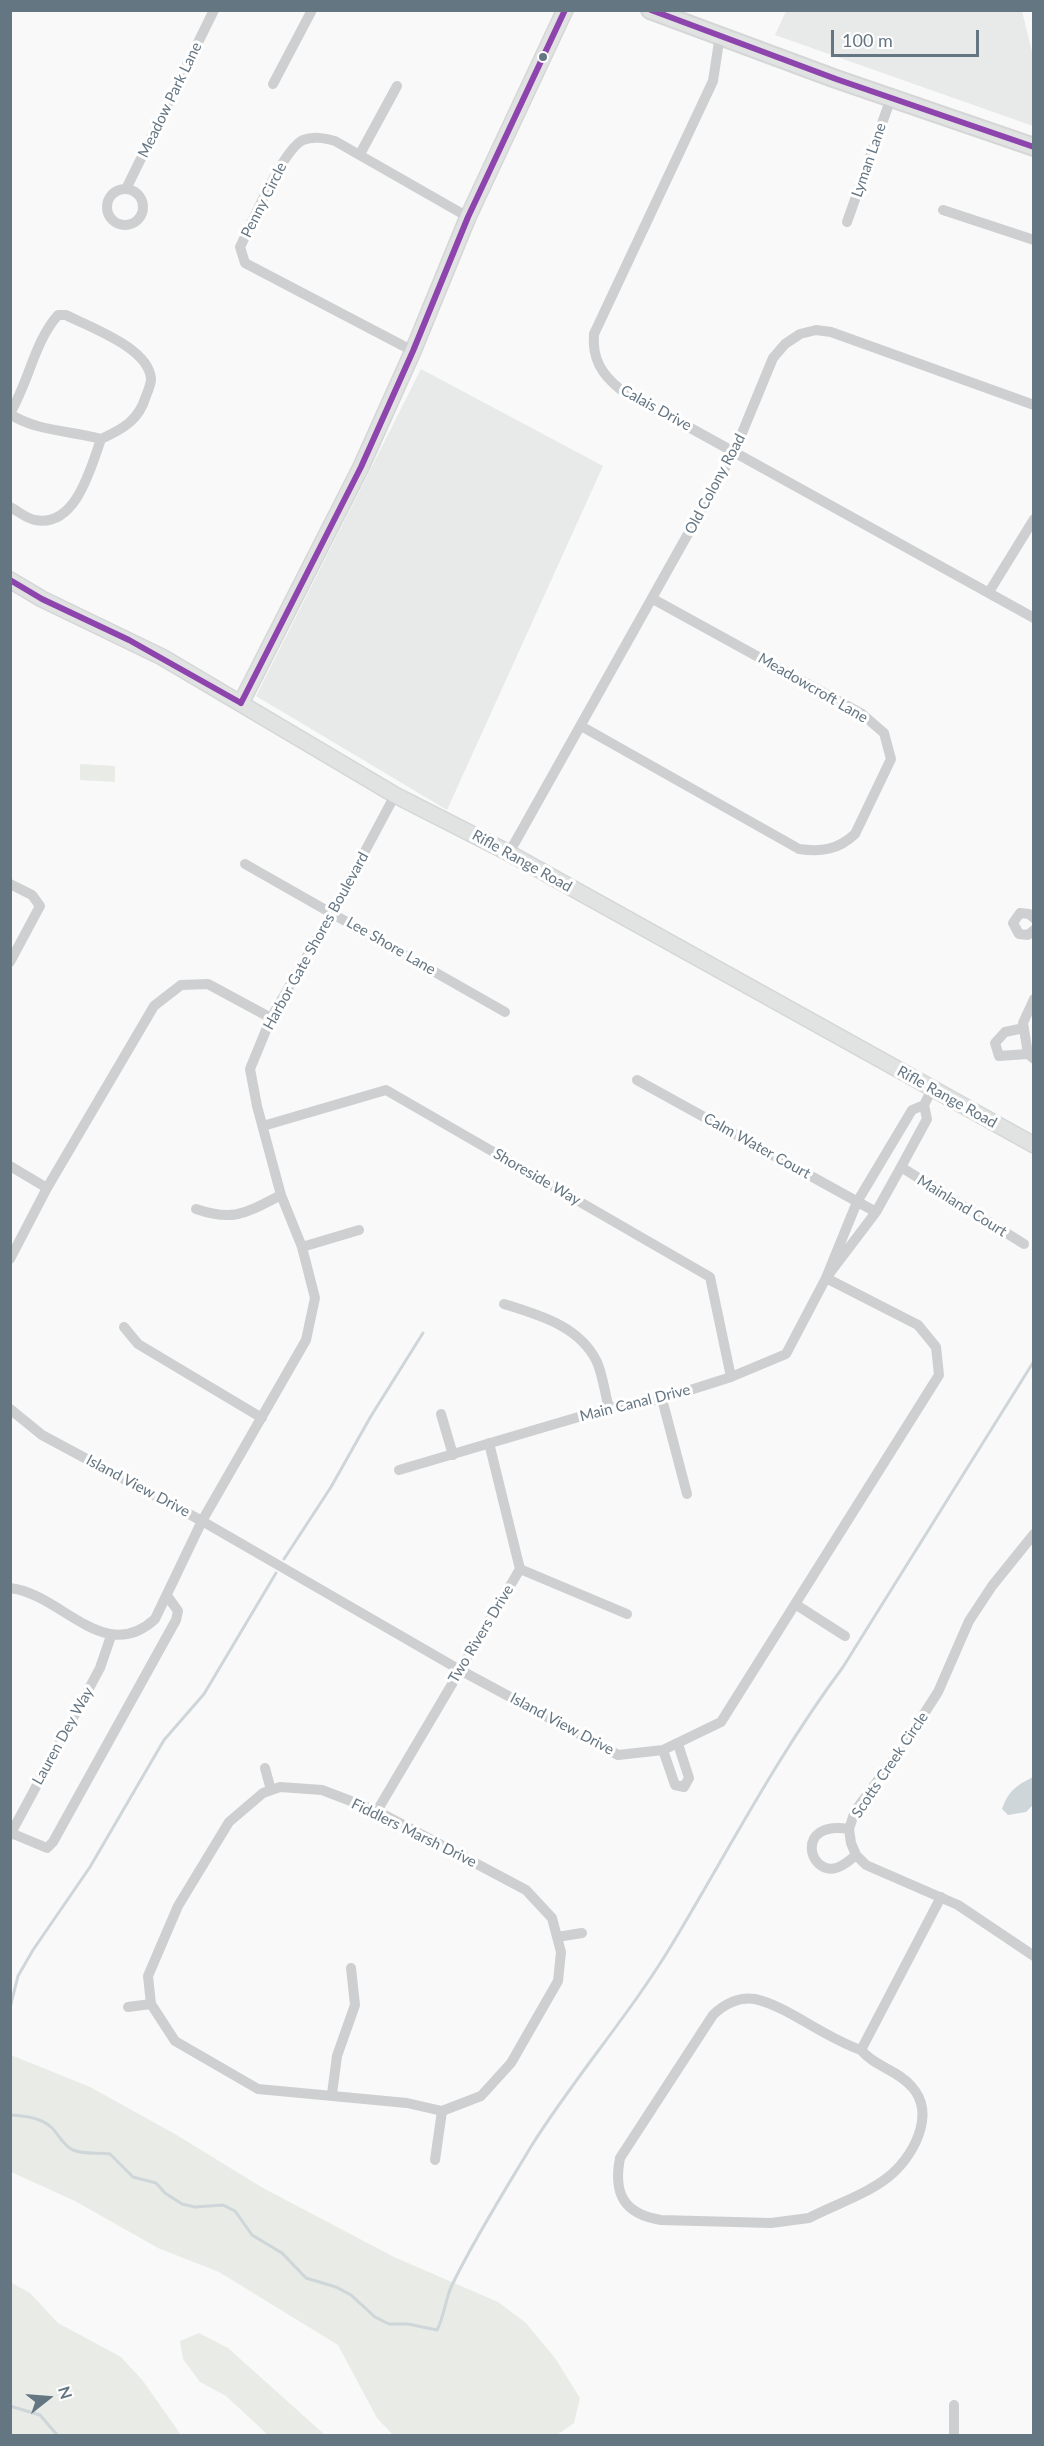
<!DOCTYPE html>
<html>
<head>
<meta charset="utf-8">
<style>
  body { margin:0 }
  #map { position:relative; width:1044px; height:2446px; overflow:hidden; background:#f9f9f9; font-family:Lato,sans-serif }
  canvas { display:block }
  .frame { position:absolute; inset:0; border:12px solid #657683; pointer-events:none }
  .north { position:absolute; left:18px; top:2368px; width:60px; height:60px; -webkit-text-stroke:4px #fff; paint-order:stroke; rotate:73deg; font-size:16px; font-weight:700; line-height:24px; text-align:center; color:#657683 }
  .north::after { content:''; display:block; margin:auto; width:21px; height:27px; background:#657683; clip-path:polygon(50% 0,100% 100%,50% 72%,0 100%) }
  .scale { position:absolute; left:831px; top:30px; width:148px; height:27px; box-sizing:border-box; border:3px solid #657683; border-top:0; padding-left:8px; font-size:18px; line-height:21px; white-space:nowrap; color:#657683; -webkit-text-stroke:4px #fff; paint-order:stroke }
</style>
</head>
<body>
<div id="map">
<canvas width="1044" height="2446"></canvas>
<div class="frame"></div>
<div class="north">N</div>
<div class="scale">100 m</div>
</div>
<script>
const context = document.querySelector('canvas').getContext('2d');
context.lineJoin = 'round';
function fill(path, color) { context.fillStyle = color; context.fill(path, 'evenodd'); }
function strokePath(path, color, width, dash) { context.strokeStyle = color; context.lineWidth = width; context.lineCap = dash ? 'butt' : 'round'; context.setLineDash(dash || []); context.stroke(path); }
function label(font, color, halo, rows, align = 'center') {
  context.font = font + ' Lato,sans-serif'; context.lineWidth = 6; context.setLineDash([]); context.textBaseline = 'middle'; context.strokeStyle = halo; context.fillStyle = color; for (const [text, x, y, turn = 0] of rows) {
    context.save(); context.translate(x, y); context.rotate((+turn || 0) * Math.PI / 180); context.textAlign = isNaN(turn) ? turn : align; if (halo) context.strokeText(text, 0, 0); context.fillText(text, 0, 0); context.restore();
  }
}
const built = new Path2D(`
  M786,11H1022L1033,56V126L775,35Z
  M421,369L603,466L447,810L256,696Z`);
const green = new Path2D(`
  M80,764L115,766V782L80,780Z
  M11,2055L90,2087L175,2134L263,2188L394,2257L498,2302L526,2323L555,2358L580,2398L574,2423L557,2435H393L377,2418L338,2345L219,2272L158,2248L75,2201L11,2172Z
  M10,2282L30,2293L58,2323L121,2357L143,2381L181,2435H11Z
  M199,2333L228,2348L325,2435H268L226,2396L200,2382L183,2359L180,2341Z`);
const water = new Path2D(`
  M1033,1777V1805L1026,1812L1008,1815L1002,1809C1008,1791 1017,1785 1033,1777Z`);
const stream = new Path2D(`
  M284,1559L331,1487L371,1416L423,1333
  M10,2008L18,1976L33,1950L90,1867L164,1740L204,1694L276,1573
  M10,2115C24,2116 40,2117 51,2127C59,2134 62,2145 73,2150C85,2155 98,2152 110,2154L133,2177L156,2183L165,2193L182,2204L195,2207L223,2205L235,2211L252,2235L282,2253L306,2278L336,2287L351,2295L375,2317L389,2324H408L437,2330C445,2315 445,2298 453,2283C476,2236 505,2190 532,2145C576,2075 632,2012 674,1941C729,1849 779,1753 843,1667L1034,1361
  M10,2406L40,2415L58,2436`);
const street = new Path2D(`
  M720,35L713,81L594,334C592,358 601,374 620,389L1034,618
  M273,84L312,10
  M360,154L397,86
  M126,189L214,10
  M107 207a18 18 0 1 1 36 0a18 18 0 1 1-36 0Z
  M943,210L1034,240
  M847,222L891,98
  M413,351L245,263L240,247C251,225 283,149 303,140C314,136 324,138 335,141L468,217
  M10,413C29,382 34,342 58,315H66C91,328 149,348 151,379C151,384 148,391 146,396C139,420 123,429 101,439C91,467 76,528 35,520C27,519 18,511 10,507
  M10,414C35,431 73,431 101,439
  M989,592L1034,519
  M581,726L799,849C821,852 838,850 855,834L891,759L884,733L862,714L653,599
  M509,853L735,450L773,358L785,344L800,334L816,330L831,332L1034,405
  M245,864L505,1012
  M10,884L32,895L40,906L10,962
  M1034,918L1029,914L1020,913L1013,923L1019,934L1028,935L1034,930
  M1034,999L1023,1023L1028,1054L1034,1059
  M1024,1028L1005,1032L995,1043L999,1056L1028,1054
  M637,1080L876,1212
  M924,1105L912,1110L857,1202L826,1278L876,1212L901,1167L927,1119L924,1105L932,1089
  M263,1126L386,1090L710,1277L731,1377
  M10,1166L47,1188
  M901,1167L1024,1244
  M196,1209C234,1222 246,1213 281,1195
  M302,1247L359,1230
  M10,1259L47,1188L154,1006L181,985L208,984L271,1018
  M504,1304C539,1315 580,1326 597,1362C603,1376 605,1394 609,1408
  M124,1327L138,1344L262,1418
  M662,1399L687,1494
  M10,1409L42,1435L202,1521L460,1670L618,1755L663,1750L721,1722L939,1375L936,1347L918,1325L826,1278L786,1354L731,1377L662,1399L609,1408L399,1470
  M441,1414L453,1455
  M1034,1534L992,1586L969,1621L938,1692L902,1748L855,1811L849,1829L851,1843L856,1855L866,1865L958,1905L1034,1956
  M520,1569L627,1614
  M10,1588C62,1594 104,1666 155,1619L202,1521L306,1340L315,1298L302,1247L281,1195L257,1106L250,1069L271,1018L332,913L395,795
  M795,1604L845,1636
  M663,1750L675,1785L684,1787L689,1778L678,1744
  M265,1768L271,1790
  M280,1787L322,1790L377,1811L526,1890L552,1918L561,1952L558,1981L511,2063L481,2096L442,2111L407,2103L258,2089L175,2041L151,2004L148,1976L178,1906L229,1822L263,1793Z
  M377,1811L520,1569L489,1443
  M849,1829C795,1820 808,1875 836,1868C844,1866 850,1860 856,1855
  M11,1833L47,1848L53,1842L176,1620L178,1611L168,1597
  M10,1835L100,1668L111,1636
  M557,1937L582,1933
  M128,2007L151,2004
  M861,2050C825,2038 787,2006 755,1999C739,1996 723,2005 713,2015L620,2158C613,2194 624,2214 661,2220L771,2223L809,2218C834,2205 865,2195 887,2178C912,2159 937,2115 912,2087C898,2070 875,2067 861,2050L941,1897
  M332,2094L337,2056L355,2005L351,1968
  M435,2160L442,2111
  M954,2436V2405`);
const secondary = new Path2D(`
  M10,580L42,599L162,657L395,795L509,853L1034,1145
  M241,703L361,467L413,351L468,217L565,10`);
const primary = new Path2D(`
  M650,10L836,79L1034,147`);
const bus1 = new Path2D(`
  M651,10L836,79L1034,147
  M10,580L42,599L129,640L241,703
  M241,703L361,467L413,351L468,217L565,10`);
const markers = [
  [543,57,5,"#657683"]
];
const streetNames = [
  ["Meadow Park Lane",170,100,-64],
  ["Lyman Lane",869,160,-71],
  ["Penny Circle",264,200,-63],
  ["Calais Drive",656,408,29],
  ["Old Colony Road",715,484,-62],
  ["Meadowcroft Lane",813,688,30],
  ["Rifle Range Road",522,861,29],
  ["Harbor Gate Shores Boulevard",316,941,-61],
  ["Lee Shore Lane",391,946,30],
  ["Rifle Range Road",947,1097,29],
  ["Calm Water Court",757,1146,29],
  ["Shoreside Way",537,1177,30],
  ["Mainland Court",962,1206,32],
  ["Main Canal Drive",635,1403,-14],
  ["Island View Drive",138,1486,28],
  ["Two Rivers Drive",481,1634,-59],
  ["Island View Drive",562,1724,28],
  ["Lauren Dey Way",63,1736,-61],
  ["Scotts Creek Circle",890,1765,-56],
  ["Fiddlers Marsh Drive",414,1833,26]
];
fill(built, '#e8e9e9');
fill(green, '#e8ebe6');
fill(water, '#ced6d9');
strokePath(stream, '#ced6d9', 3);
strokePath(secondary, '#d5d6d7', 18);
strokePath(primary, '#d5d6d7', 20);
strokePath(street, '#cecfd0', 10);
strokePath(secondary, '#e1e2e2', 15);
strokePath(primary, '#e1e2e2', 16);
strokePath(bus1, '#8e44ad', 6);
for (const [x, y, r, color] of markers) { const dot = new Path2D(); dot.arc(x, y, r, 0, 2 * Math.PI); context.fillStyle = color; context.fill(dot); strokePath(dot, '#fff', 2); }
label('15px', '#657683', '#fff', streetNames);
</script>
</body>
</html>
